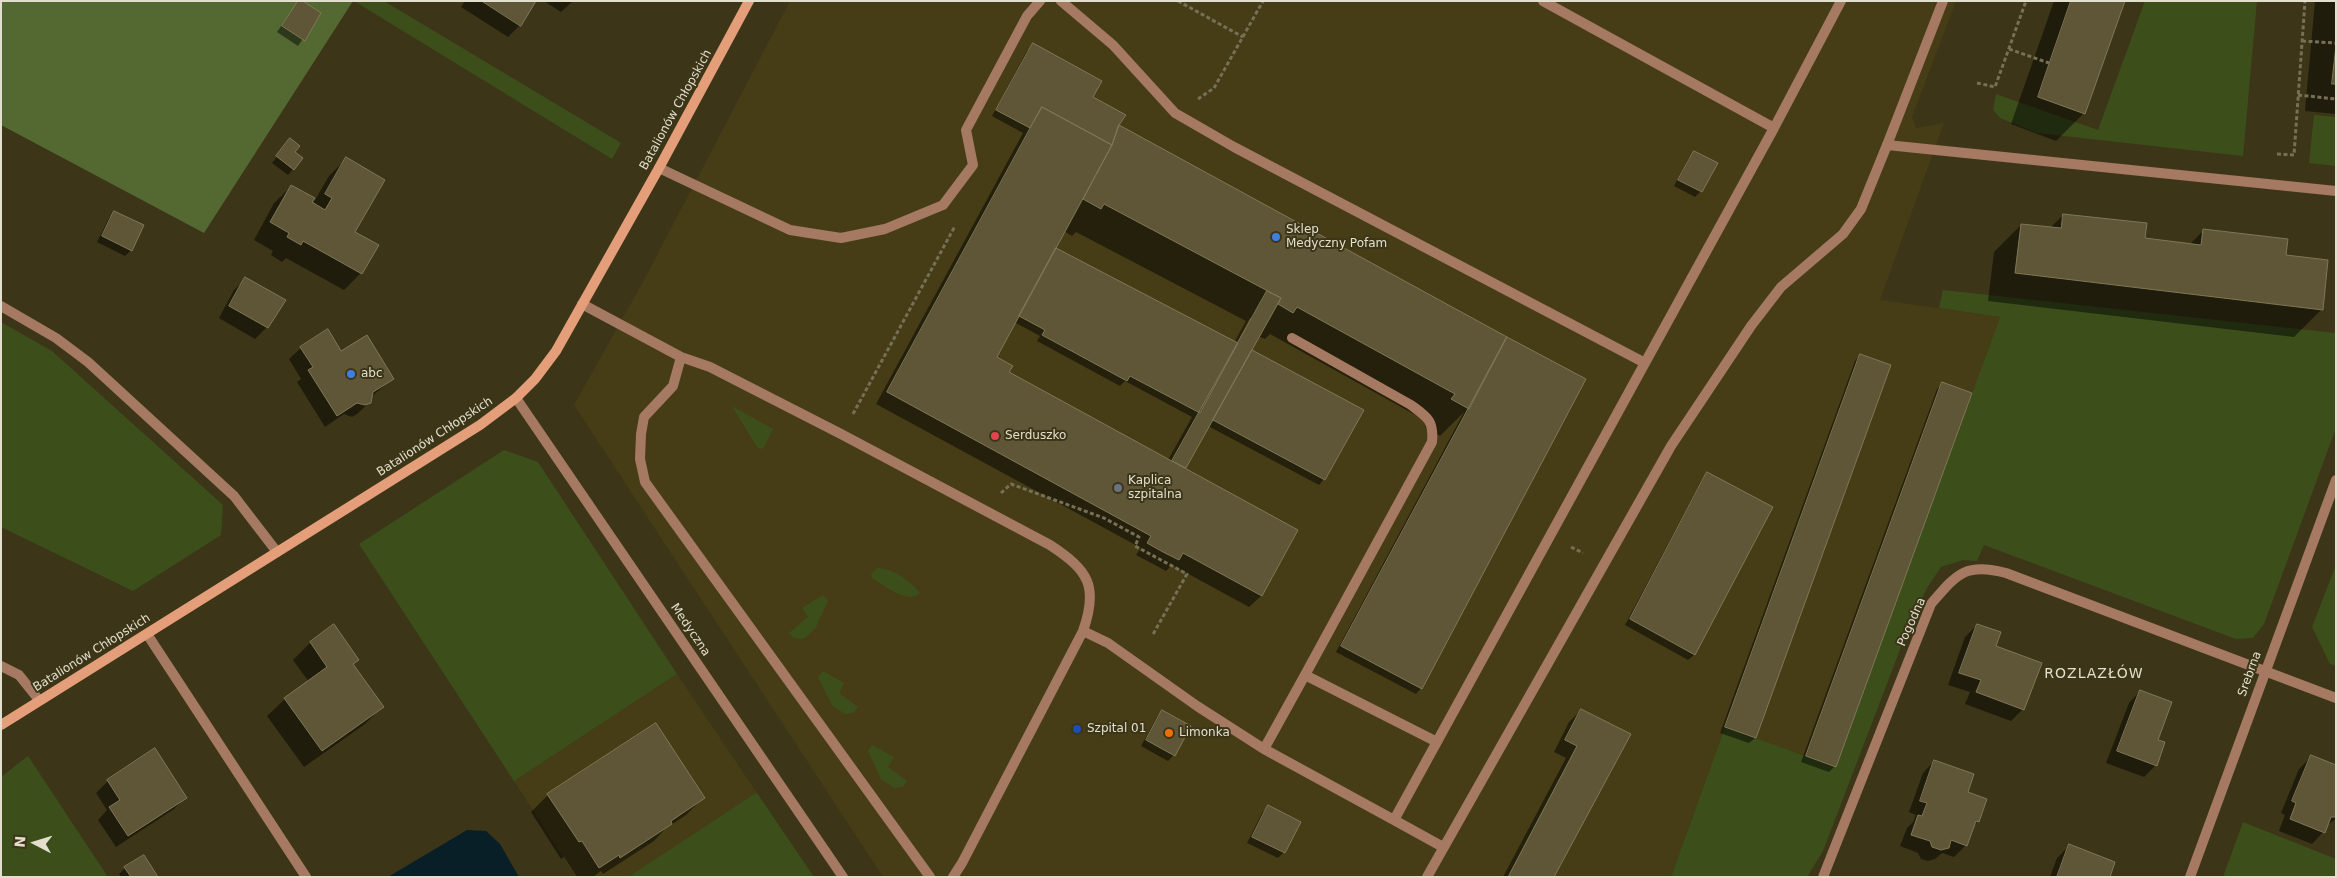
<!DOCTYPE html>
<html>
<head>
<meta charset="utf-8">
<style>
  body { margin:0 }
  #map { position:relative; width:2337px; height:878px; overflow:hidden; background:#3c3517; font-family:"DejaVu Sans",sans-serif }
  canvas { display:block }
  .frame { position:absolute; inset:0; border:2px solid #e2dfcd; pointer-events:none }
  .north { position:absolute; left:10px; top:818px; width:50px; height:50px; -webkit-text-stroke:4px #3c3517; paint-order:stroke; rotate:275deg; font-size:14px; font-weight:700; line-height:20px; text-align:center; color:#e2dfcd }
  .north::after { content:''; display:block; margin:auto; width:18px; height:22px; background:#e2dfcd; clip-path:polygon(50% 0,100% 100%,50% 72%,0 100%) }
</style>
</head>
<body>
<div id="map">
<canvas width="2337" height="878"></canvas>
<div class="frame"></div>
<div class="north">N</div>
</div>
<script>
const context = document.querySelector('canvas').getContext('2d');
context.lineJoin = 'round';
function fill(path, color) { context.fillStyle = color; context.fill(path, 'evenodd'); }
function strokePath(path, color, width, dash) { context.strokeStyle = color; context.lineWidth = width; context.lineCap = dash ? 'butt' : 'round'; context.setLineDash(dash || []); context.stroke(path); }
function label(font, color, halo, rows, align = 'center') {
  context.font = font + ' "DejaVu Sans",sans-serif'; context.lineWidth = 4; context.setLineDash([]); context.textBaseline = 'middle'; context.strokeStyle = halo; context.fillStyle = color; for (const [text, x, y, turn = 0] of rows) {
    context.save(); context.translate(x, y); context.rotate((+turn || 0) * Math.PI / 180); context.textAlign = isNaN(turn) ? turn : align; if (halo) context.strokeText(text, 0, 0); context.fillText(text, 0, 0); context.restore();
  }
}
const built = new Path2D(`
  M790,1H1956L1912,117L1916,128L1944,123L1880,300L2000,317L1836,767L1725,727L1671,877H883L574,405L644,280Z
  M677,674L757,793L628,877H576L514,781Z`);
const green = new Path2D(`
  M354,1H384L621,143L612,159Z
  M2145,1H2257L2243,156L2037,133L2000,118L1993,110L1996,94L2098,130Z
  M2314,115L2336,117V166L2309,163Z
  M1943,290L2336,333V428L2264,624L2253,638L2236,639L1984,545L1977,561L1963,560L1941,567L1927,588L1909,626L1823,851L1807,877H1671L1725,727L1836,767L2000,317L1939,308Z
  M1,322L52,351L223,505L221,535L133,591L1,527Z
  M732,406L773,429L763,449L757,447Z
  M504,450L538,462L677,674L514,781L359,544Z
  M2336,565V666L2330,664L2312,627Z
  M877,568C891,567 912,582 920,593C908,605 886,586 873,579L871,574Z
  M823,595L828,601L815,629L803,639L794,638L789,633L808,617L802,608Z
  M823,671L844,683L839,693L858,707L853,713L845,714L832,705L818,677Z
  M872,745L894,757L888,767L907,781L903,787L894,788L881,779L868,751Z
  M28,756L108,877H1V777Z
  M757,793L814,877H628L753,795Z
  M2243,822L2336,859V877H2223Z`);
const forest = new Path2D(`
  M1,1H353L204,233L1,125Z`);
const water = new Path2D(`
  M467,830L486,831L500,844L519,877H388Z`);
const shadow = new Path2D(`
  M299,1L320,14L298,46L277,32Z
  M465,1H535L520,25L508,37L461,7Z
  M544,1H573L561,12Z
  M2054,1H2123L2084,113L2056,141L2011,124Z
  M2315,1H2336V114L2305,111Z
  M1033,45L1118,125L1505,338L1421,688L1416,694L1336,652L1464,412L1440,436L1425,427L1428,422L1270,334L1265,339L1258,336L1248,356L1252,352L1324,479L1319,485L1208,426L1184,469L1297,530L1261,596L1249,607L1172,565L1166,571L1136,555L1141,548L876,404L1023,133L992,116L1027,51ZM1064,231L1072,236L1076,232L1246,321L1234,343L1054,248ZM1250,318L1253,319L1223,368ZM1014,322L1040,336L1037,341L1120,386L1125,381L1192,417L1168,460L1007,373L995,358Z
  M290,140L293,169L288,175L272,163Z
  M1695,152L1701,191L1695,197L1674,186L1689,158Z
  M346,159L354,232L361,273L344,290L286,258L282,262L271,255L273,251L254,240L274,203L292,186L311,207L329,176Z
  M115,212L131,250L125,256L97,242L109,218Z
  M2063,215L2143,239L2189,245L2204,230L2285,256L2321,310L2294,337L1988,301L1994,252L2021,225L2050,228Z
  M246,279L267,327L255,339L219,318L234,290Z
  M301,348L341,353L392,379L371,397L370,402L357,414L352,417L344,414L325,427L297,382L301,379L289,359Z
  M1860,355L1889,366L1755,738L1749,743L1720,733L1855,361Z
  M1942,384L1835,766L1829,772L1801,762L1937,389Z
  M1707,474L1772,508L1694,655L1688,660L1625,625L1702,480Z
  M1977,625L1994,647L2023,709L2011,721L1965,704L1970,692L1948,685L1965,637Z
  M334,626L352,664L382,707L365,724L304,767L267,716L285,699L309,682L293,660L310,643Z
  M2140,691L2157,741L2156,765L2144,777L2106,763L2129,703Z
  M1581,710L1629,735L1553,877H1503L1566,758L1554,752L1569,722Z
  M1163,711L1174,755L1168,761L1141,746L1157,717Z
  M2311,757L2336,767V819L2326,826L2323,832L2312,844L2279,831L2285,815L2281,813L2299,769Z
  M1934,761L1966,793L1978,821L1973,827L1966,845L1954,857L1942,853L1935,859L1928,861L1921,859L1918,853L1900,846L1907,828L1913,822L1916,815L1909,812L1923,773Z
  M108,781L185,798L174,809L116,847L98,820L107,810L96,793Z
  M548,795L703,798L686,815L665,829L654,841L603,874L601,871L593,877H577L564,857L561,859L531,812Z
  M1268,807L1284,852L1278,858L1247,843L1262,813Z
  M2069,846L2108,877H2050L2057,858Z
  M125,868L156,877H121L119,874Z`);
const building = new Path2D(`
  M298,1H303L321,13L305,41L282,26Z
  M482,1H536L521,26Z
  M2071,1H2125L2085,114L2038,97Z
  M1033,43L1102,81L1093,97L1126,115L1119,125L1112,145L1042,107L1030,128L996,110Z
  M2336,46V84H2332Z
  M1042,107L1112,145L997,357L1013,366L1009,372L1298,530L1262,596L1183,553L1179,560L1163,552L1147,543L1151,536L887,392Z
  M1119,125L1507,337L1469,409L1451,399L1455,394L1297,307L1293,313L1278,304L1281,298L1104,204L1101,209L1083,199L1112,145Z
  M290,138L300,146L295,152L303,158L294,170L276,156Z
  M1694,151L1718,163L1702,192L1678,180Z
  M346,157L385,180L355,232L379,245L362,274L303,241L301,245L287,237L289,233L270,222L291,185L315,198L312,202L325,210L332,198L325,194Z
  M114,211L144,225L132,251L102,236Z
  M2063,214L2147,223L2145,238L2201,245L2203,229L2288,239L2286,255L2328,260L2323,310L2015,273L2021,224L2061,228Z
  M1056,248L1238,343L1200,413L1130,376L1127,381L1042,335L1045,330L1019,316Z
  M245,277L286,300L268,328L229,306Z
  M1267,291L1281,298L1186,468L1172,461Z
  M328,329L341,351L367,335L394,379L373,392L371,403L365,405L357,403L337,416L308,370L313,367L300,347Z
  M1507,337L1586,379L1422,689L1341,646Z
  M1252,350L1364,410L1325,480L1213,420Z
  M1860,354L1891,365L1756,738L1725,727Z
  M1942,382L1972,393L1836,767L1806,756Z
  M1707,472L1773,507L1695,655L1630,619Z
  M334,624L359,660L353,664L384,707L322,751L284,698L327,667L310,642Z
  M1977,624L2001,632L1996,646L2042,663L2024,710L1976,692L1981,680L1959,673Z
  M2140,690L2172,702L2158,740L2165,742L2157,766L2117,751Z
  M1581,709L1631,734L1554,877H1508L1577,746L1565,740Z
  M1162,710L1191,726L1175,756L1146,740Z
  M656,723L705,798L671,821L672,824L620,858L619,855L599,868L582,841L579,842L547,794Z
  M155,748L187,798L128,836L109,807L120,800L107,780Z
  M2311,755L2336,765V817H2331L2325,833L2290,819L2296,803L2292,801Z
  M1934,760L1974,774L1968,792L1987,799L1979,822L1976,821L1967,846L1951,840L1949,848L1941,850L1932,847L1930,841L1911,835L1918,815L1922,816L1927,803L1920,801Z
  M1268,805L1301,822L1285,853L1252,837Z
  M2069,844L2115,862L2110,877H2057Z
  M144,855L158,877H131L124,867Z`);
const path = new Path2D(`
  M1178,1L1243,37
  M2302,41L2336,43
  M2009,49L2049,63
  M1977,83L1995,87L2026,1
  M2298,95L2336,99
  M1198,99L1214,88L1263,1
  M2277,154L2294,155L2305,1
  M853,414L955,226
  M1001,493L1011,484L1104,518L1139,537L1135,546L1187,574L1152,636
  M1571,547L1583,553`);
const lane = new Path2D(`
  M1061,1L1113,45L1175,113L1234,147L1645,363
  M1543,1L1774,128L1841,1
  M659,168L790,230L841,238L885,229L943,205L973,165L966,130L1027,16L1040,1
  M582,304L681,357L710,367L841,434L1050,545C1088,570 1099,586 1083,631L962,863L953,877
  M1,306L56,338L88,362L234,496L277,552
  M1292,338L1411,405C1427,417 1434,420 1432,442L1305,675L1437,742
  M681,357L673,386L644,417L641,434L640,459L645,482L930,877
  M1083,631L1108,643L1197,706L1264,749
  M1,666L19,675L39,700
  M1305,675L1264,749L1394,820
  M1443,847L1394,820L1774,128
  M1427,877L1671,446L1751,326L1781,287L1843,234L1861,209L1887,145`);
const street = new Path2D(`
  M1943,1L1887,145L2336,191
  M516,398L843,877
  M147,634L306,877
  M1823,877L1931,604C1957,574 1965,562 2006,573L2336,698
  M2190,877L2336,480`);
const secondary = new Path2D(`
  M1,725L480,425L516,398L535,379L556,351L659,168L749,1`);
const markers = [
  [1276,237,5,"#3f7fe0"],
  [351,374,5,"#3f7fe0"],
  [995,436,5,"#e0444e"],
  [1118,488,5,"#6b7280"],
  [1077,729,5,"#1a4fb4"],
  [1169,733,5,"#e8710a"]
];
const streetNames = [
  ["Batalionów Chłopskich",676,110,-61],
  ["Batalionów Chłopskich",435,437,-33],
  ["Pogodna",1912,622,-66],
  ["Medyczna",690,630,56],
  ["Batalionów Chłopskich",92,653,-32],
  ["Srebrna",2250,674,-70]
];
const poiNames = [
  ["Sklep",1286,230],
  ["Medyczny Pofam",1286,244],
  ["abc",361,374],
  ["Serduszko",1005,436],
  ["Kaplica",1128,481],
  ["szpitalna",1128,495],
  ["Szpital 01",1087,729],
  ["Limonka",1179,733]
];
const neighbourhoodNames = [
  ["ROZLAZŁÓW",2094,674]
];
fill(built, '#463d16');
fill(green, '#3c4f1b');
fill(forest, '#546932');
fill(water, '#081f28');
fill(shadow, '#0007');
fill(building, '#5e5637');
strokePath(building, '#7f7857', 1);
strokePath(path, '#757056', 3, [4, 2.5]);
strokePath(lane, '#a57962', 10);
strokePath(street, '#a57962', 10);
strokePath(secondary, '#e49f7a', 10);
for (const [x, y, r, color] of markers) { const dot = new Path2D(); dot.arc(x, y, r, 0, 2 * Math.PI); context.fillStyle = color; context.fill(dot); strokePath(dot, '#3c3517', 2); }
label('12px', '#e2dfcd', '#3c3517', streetNames);
label('12px', '#e2dfcd', '#3c3517', poiNames, 'left');
context.letterSpacing = '1px';
label('14px', '#e2dfcd', '#3c3517', neighbourhoodNames);
context.letterSpacing = '0px';
</script>
</body>
</html>
